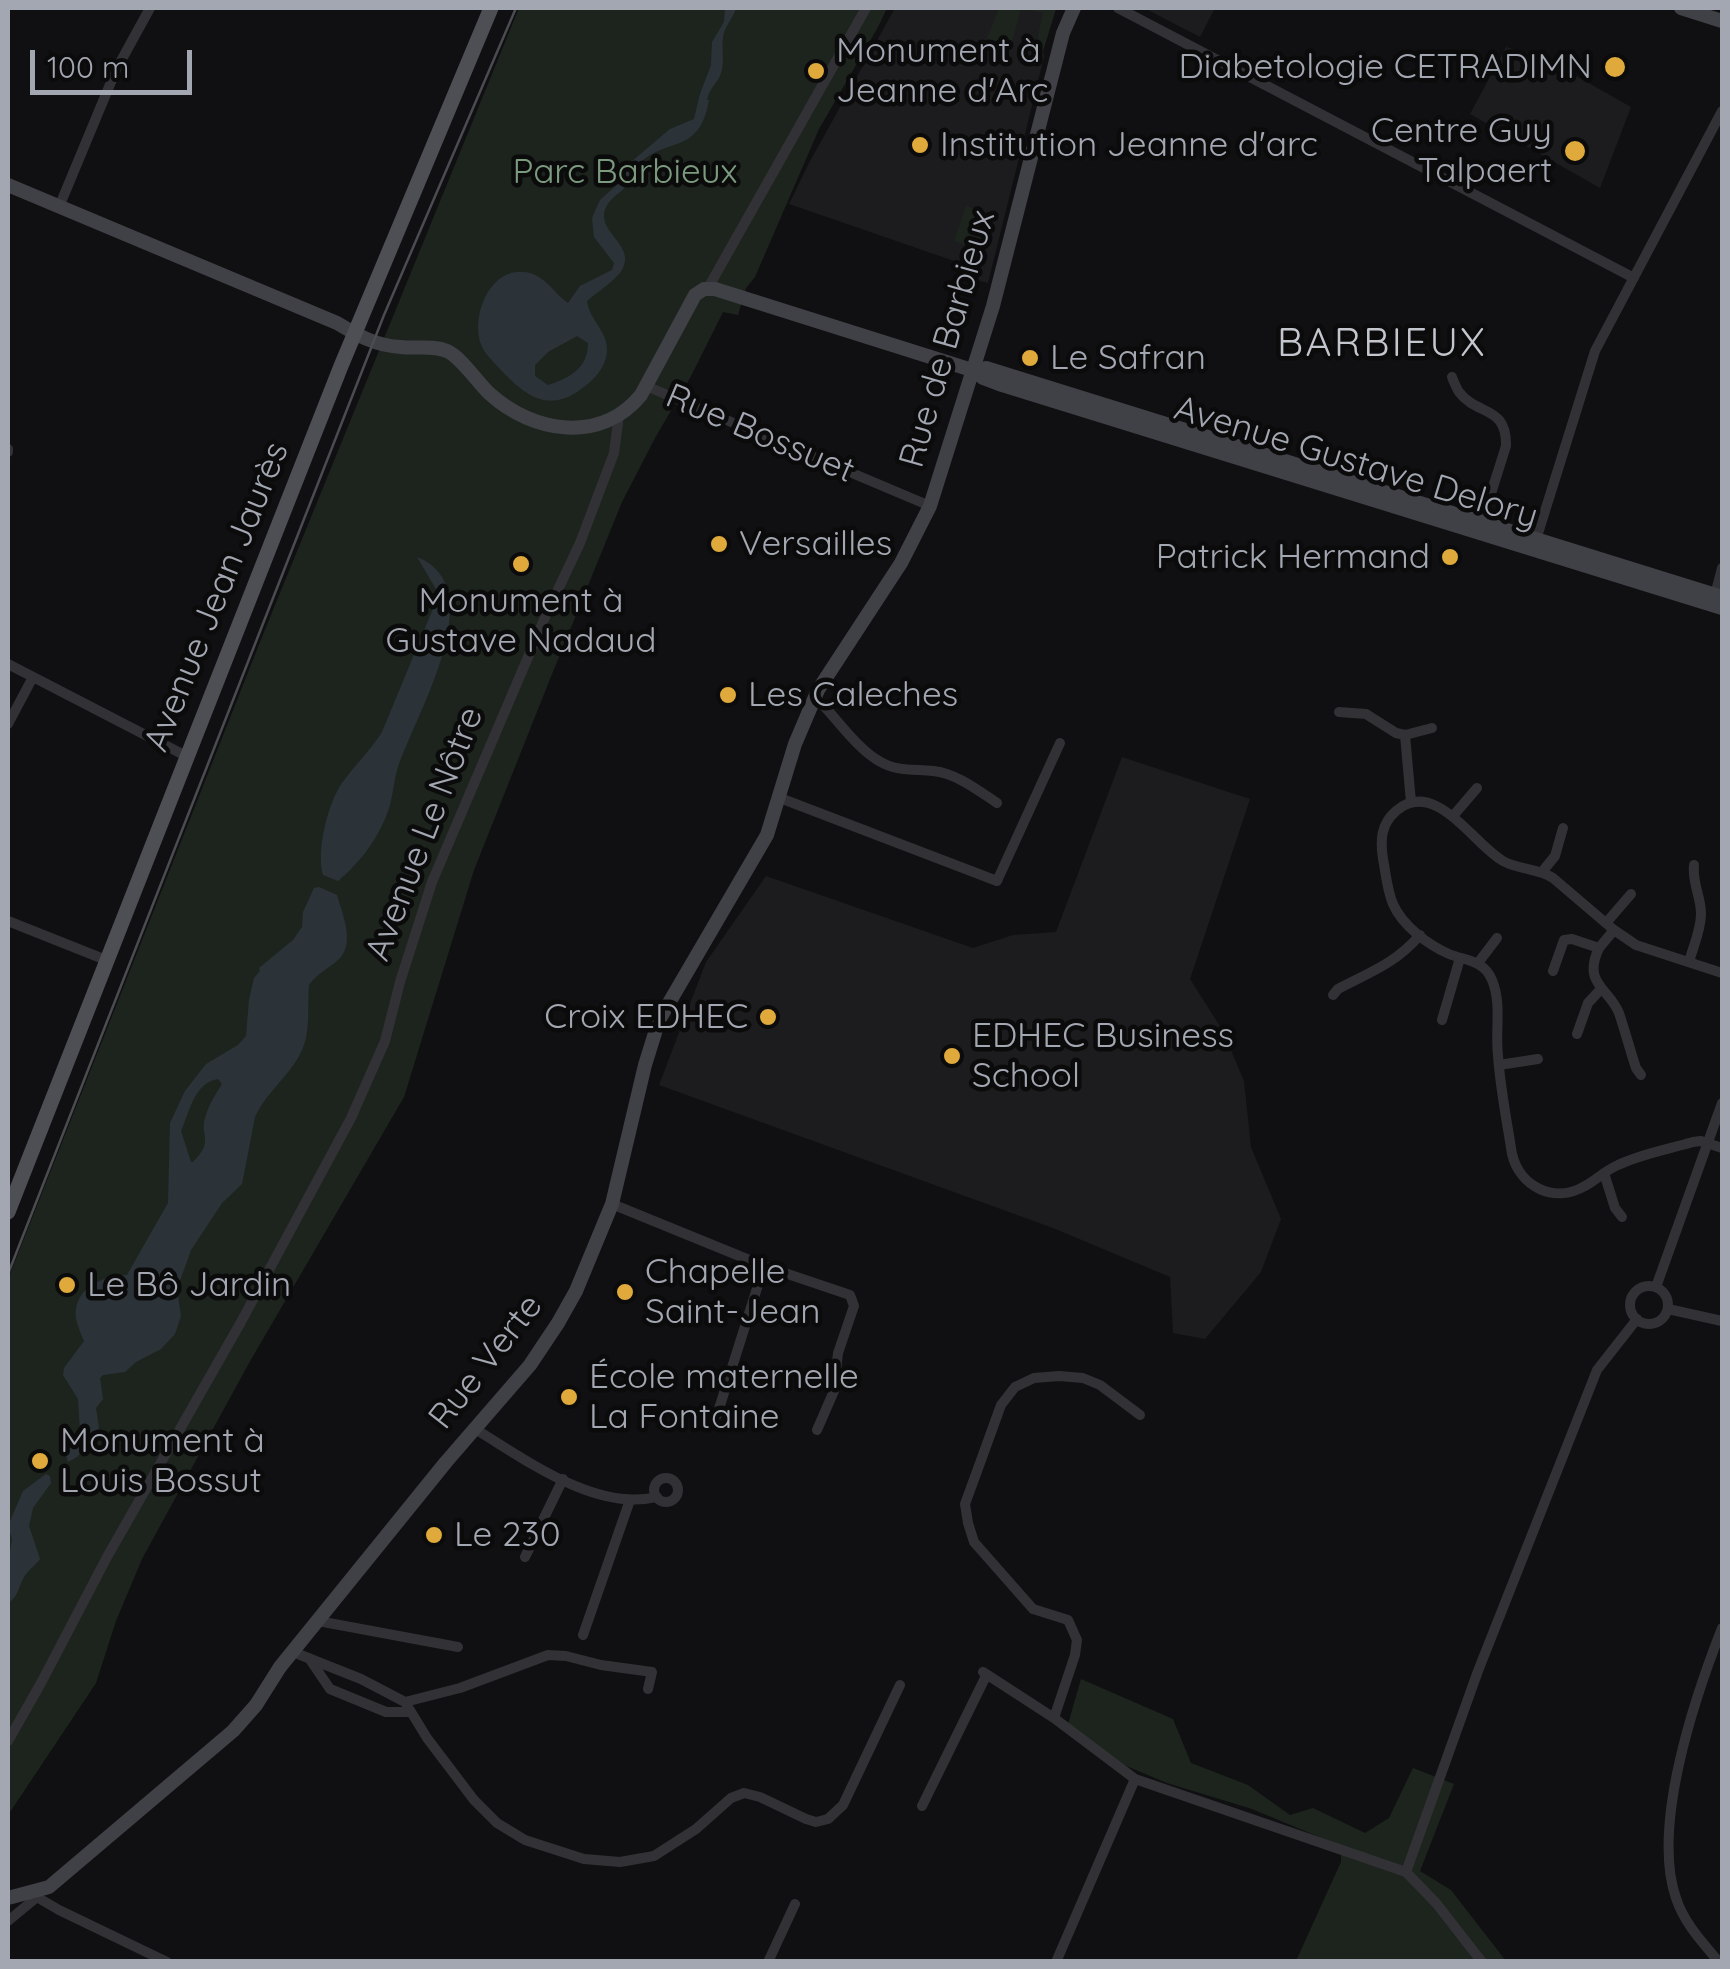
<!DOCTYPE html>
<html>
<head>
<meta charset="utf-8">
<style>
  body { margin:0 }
  #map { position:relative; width:1730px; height:1969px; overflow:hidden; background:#101012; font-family:Quicksand,sans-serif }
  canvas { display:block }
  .frame { position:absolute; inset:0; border:10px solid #a3a7b1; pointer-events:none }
  .scale { position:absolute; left:30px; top:50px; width:162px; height:45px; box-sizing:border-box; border:5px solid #a3a7b1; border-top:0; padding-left:12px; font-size:30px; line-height:35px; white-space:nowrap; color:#a3a7b1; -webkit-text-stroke:8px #0b0b0c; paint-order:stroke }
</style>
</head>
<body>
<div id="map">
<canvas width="1730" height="1969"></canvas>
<div class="frame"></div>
<div class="scale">100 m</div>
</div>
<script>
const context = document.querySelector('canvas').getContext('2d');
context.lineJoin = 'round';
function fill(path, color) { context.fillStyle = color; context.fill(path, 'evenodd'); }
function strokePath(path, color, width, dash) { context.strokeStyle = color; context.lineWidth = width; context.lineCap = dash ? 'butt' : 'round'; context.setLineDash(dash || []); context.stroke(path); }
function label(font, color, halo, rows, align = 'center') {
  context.font = font + ' Quicksand,sans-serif'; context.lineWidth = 9; context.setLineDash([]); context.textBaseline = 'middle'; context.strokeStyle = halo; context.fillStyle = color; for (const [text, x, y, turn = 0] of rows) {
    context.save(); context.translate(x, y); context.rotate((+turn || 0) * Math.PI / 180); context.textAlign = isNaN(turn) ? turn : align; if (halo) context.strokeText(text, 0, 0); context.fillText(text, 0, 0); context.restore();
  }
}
const built = new Path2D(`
  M895,8H1056L1043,51L1044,57L988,283L962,276L957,262L789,204L809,163Z
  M1144,8H1215L1200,37Z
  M1506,47L1548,60L1631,107L1600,188L1470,114Z
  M1122,757L1250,799L1190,979L1223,1031L1244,1081L1251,1147L1281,1219L1261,1272L1205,1339L1173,1333L1170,1277L1053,1228L659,1085L706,962L766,876L973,948L1013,935L1056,932Z`);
const green = new Path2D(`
  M519,8H887L878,27L819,129L755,277L746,288L738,315L723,312L690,378L655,438L622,502L550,679L474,870L404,1097L249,1363L142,1559L116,1621L96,1683L8,1815V1279L262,637Z
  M999,8L1056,9L1043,51L1044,57L1034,54L1043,13L1021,8L1009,54L984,46Z
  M966,206L991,214L984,245L978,249L954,241Z
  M1081,1679L1173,1719L1191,1763L1248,1785L1290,1815L1313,1808L1365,1833L1389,1818L1413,1768L1454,1784L1420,1871L1451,1890L1506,1961H1296L1341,1862V1846L1252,1809L1167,1783L1124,1765L1068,1724Z`);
const water = new Path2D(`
  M725,8H736C733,19 725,25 723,37C721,51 726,64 719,78C714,86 709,90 707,100H709C699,156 667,136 639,164C634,170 632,179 627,185C621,193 611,197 606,207C594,232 637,244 622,270C614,282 598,291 587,301C589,319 607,331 607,349C607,368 592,382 577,392C544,413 522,392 499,368C492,360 484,353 481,344C470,312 494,260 533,274C548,280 556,295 568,303L580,286L612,270L614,263L594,237L592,218L600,200L619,183L631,162L670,129L694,119L700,94L711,65L712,42L724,22ZM577,336L588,343C588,368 570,378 548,385L535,376V365L548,352Z
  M417,557C494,587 414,718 398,767C394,780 393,793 390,805C381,835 361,862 338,881L323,875C316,851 328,803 342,783C355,765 370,751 382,732L435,604L436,589Z
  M319,887L337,895C342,913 355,942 340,958C330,968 317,973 309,985C307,1005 311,1031 302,1050C291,1075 266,1092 255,1117L242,1184L222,1203L191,1250L177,1289L181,1316L175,1334L161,1349L136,1362L125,1372L103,1375L100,1378L103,1399L96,1408L99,1428L96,1436L77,1457L68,1462L64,1449L80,1430L78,1399L63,1375L64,1368L84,1341C80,1331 74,1319 76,1309C80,1284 106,1276 127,1275L168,1203L170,1123L185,1091L206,1064L238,1045L246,1036L249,1000L254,978L260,971L259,968L293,940L302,927L303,912L314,888ZM218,1079L222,1084C216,1094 209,1104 206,1115C198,1136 216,1139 193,1162H191L181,1131C190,1111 194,1083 218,1079Z
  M46,1474L50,1476L51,1483L33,1508L29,1526L40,1559C35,1566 28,1570 24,1577C18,1587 19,1596 8,1603V1564L12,1539L8,1526L23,1491Z`);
const street = new Path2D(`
  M1118,8L1634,278
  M59,207L116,70L150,8
  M708,288L866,8
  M1452,377C1452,378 1458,391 1459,392C1477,416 1507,405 1506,446L1482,522
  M646,386L930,506
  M8,452V449
  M1535,543L1595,351L1722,111
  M1715,595L1722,568
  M8,664L186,756
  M813,698L823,705C839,722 859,750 879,761C897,772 914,769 933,771C956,773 979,791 997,803
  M1339,712L1366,714L1396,733L1405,735L1411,802
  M8,724L33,677
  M1405,735L1432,728
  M780,798L997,881L1060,743
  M1453,816L1477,788
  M1542,872L1555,856L1563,828
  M8,921L106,960
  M1606,923L1631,894
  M1599,948C1582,984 1609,988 1619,1013C1625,1031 1630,1050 1636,1068L1641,1075
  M1689,962C1693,947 1701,930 1701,914C1701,896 1692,884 1694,865
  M1478,963L1497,938
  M1553,971L1564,940L1572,939L1599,948L1614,930
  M1722,973L1636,945L1614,930L1553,878C1538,868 1519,870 1503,861C1474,845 1435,777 1396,811C1381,824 1380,840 1383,859C1386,874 1387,890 1393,904C1402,925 1428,945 1449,954C1466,961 1484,960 1492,980C1502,1004 1495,1030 1498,1055C1500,1088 1507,1121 1512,1154C1520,1187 1554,1204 1585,1186C1596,1180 1606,1170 1618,1165C1641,1154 1669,1149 1693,1142L1701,1141L1722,1148
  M1333,995L1338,989C1370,972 1395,964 1420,935
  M1442,1020L1460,958
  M1577,1034L1588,1003L1600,990
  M1499,1065L1538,1059
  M1604,1173L1615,1208L1622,1217
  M612,1204L764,1266L850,1295L854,1306L838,1353L834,1391L817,1430
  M1630 1305a19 19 0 1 1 38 0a19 19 0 1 1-38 0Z
  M1656,1287L1722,1103
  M1668,1309L1722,1321
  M717,1415L764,1266
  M475,1429C525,1459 595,1512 657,1497
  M654 1490a12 12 0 1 1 24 0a12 12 0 1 1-24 0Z
  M525,1557L563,1479
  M318,1621L458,1647
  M583,1635L630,1500
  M293,1652L361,1679L405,1702L427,1738L474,1800L497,1823L525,1840L584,1859L620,1862L654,1856L696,1829L731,1798L744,1793L760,1797L806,1819L816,1822L828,1819L843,1805L900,1685
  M309,1658L330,1689L386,1712H411
  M983,1672L1054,1718L1135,1779L1406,1872L1436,1903L1482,1962
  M405,1702L460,1688L548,1655L566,1656L601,1665L652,1672L648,1689
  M1054,1718L1075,1655L1077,1640L1068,1620L1033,1609L974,1542L968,1523L965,1504L980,1463L1001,1405L1015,1387L1034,1378L1059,1376L1083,1378L1100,1385L1140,1415
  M8,1741L41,1683L107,1557L241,1322L351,1118L385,1041L400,982L432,882L546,615L580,543L614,453L619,415
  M922,1806L986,1676
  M1406,1872L1478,1671L1597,1370L1637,1319
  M30,1893L59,1910L167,1962
  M8,1921L37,1897
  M768,1962L795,1904
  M1056,1962L1135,1779
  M1719,1962C1702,1942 1684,1923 1676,1898C1651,1826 1695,1697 1722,1628`);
const secondary = new Path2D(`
  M1681,8L1722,21
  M8,185L337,323C357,335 376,346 401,347C415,349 433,345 447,351C461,357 478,383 490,394C533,433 601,444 641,395L695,295L704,289H715L975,371L983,378L999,384L1722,608
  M975,371L986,368L1722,597
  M8,1898L49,1887L233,1731L256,1705L280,1667L446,1462L530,1365L558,1323L576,1291L612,1204L645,1065L659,1020L767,835L795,744L818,690L901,563L930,506L993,306L1063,33L1074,8`);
const primary = new Path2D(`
  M8,1212L341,366L491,8`);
const tram = new Path2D(`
  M8,1274L384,315L516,8`);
const markers = [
  [1615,67,12,"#dfa93b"],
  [816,71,10,"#dfa93b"],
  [920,145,10,"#dfa93b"],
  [1575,151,12,"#dfa93b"],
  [1030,358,10,"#dfa93b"],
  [719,544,10,"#dfa93b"],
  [1450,557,10,"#dfa93b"],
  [521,564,10,"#dfa93b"],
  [728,695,10,"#dfa93b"],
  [768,1017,10,"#dfa93b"],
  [952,1056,10,"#dfa93b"],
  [67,1285,10,"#dfa93b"],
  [625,1292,10,"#dfa93b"],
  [569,1397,10,"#dfa93b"],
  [40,1461,10,"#dfa93b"],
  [434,1535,10,"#dfa93b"]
];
const poiNames = [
  ["Monument à",836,51],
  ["Jeanne d'Arc",836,91],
  ["Diabetologie CETRADIMN",1592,67,"right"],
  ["Centre Guy",1552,131,"right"],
  ["Talpaert",1552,171,"right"],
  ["Institution Jeanne d'arc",940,145],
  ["Le Safran",1050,358],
  ["Versailles",739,544],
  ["Patrick Hermand",1430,557,"right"],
  ["Monument à",521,601,"center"],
  ["Gustave Nadaud",521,641,"center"],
  ["Les Caleches",748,695],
  ["Croix EDHEC",748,1017,"right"],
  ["EDHEC Business",972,1036],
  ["School",972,1076],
  ["Chapelle",645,1272],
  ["Saint-Jean",645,1312],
  ["Le Bô Jardin",87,1285],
  ["École maternelle",589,1377],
  ["La Fontaine",589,1417],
  ["Monument à",60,1441],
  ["Louis Bossut",60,1481],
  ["Le 230",454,1535]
];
const parkNames = [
  ["Parc Barbieux",625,172]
];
const streetNames = [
  ["Rue de Barbieux",948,339,-74],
  ["Rue Bossuet",760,434,23],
  ["Avenue Gustave Delory",1356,463,17],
  ["Avenue Jean Jaurès",217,597,-68],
  ["Avenue Le Nôtre",425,834,-69],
  ["Rue Verte",486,1362,-52]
];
const quarterNames = [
  ["BARBIEUX",1382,344]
];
fill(built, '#1c1c1e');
fill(green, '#1d241e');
fill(water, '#2b3339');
strokePath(street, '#323236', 10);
strokePath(secondary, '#404146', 14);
strokePath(primary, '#4e4f55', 15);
strokePath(tram, '#4b4c51', 2.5);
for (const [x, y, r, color] of markers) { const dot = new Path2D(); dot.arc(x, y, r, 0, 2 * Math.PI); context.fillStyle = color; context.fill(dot); strokePath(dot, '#0b0b0c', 4); }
label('35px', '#a3a7b1', '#0b0b0c', poiNames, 'left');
label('35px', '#7b9a7e', '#0b0b0c', parkNames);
label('35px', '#a3a7b1', '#0b0b0c', streetNames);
context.letterSpacing = '2.5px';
label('40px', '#c3c6cd', '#0b0b0c', quarterNames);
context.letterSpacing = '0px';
</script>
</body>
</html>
